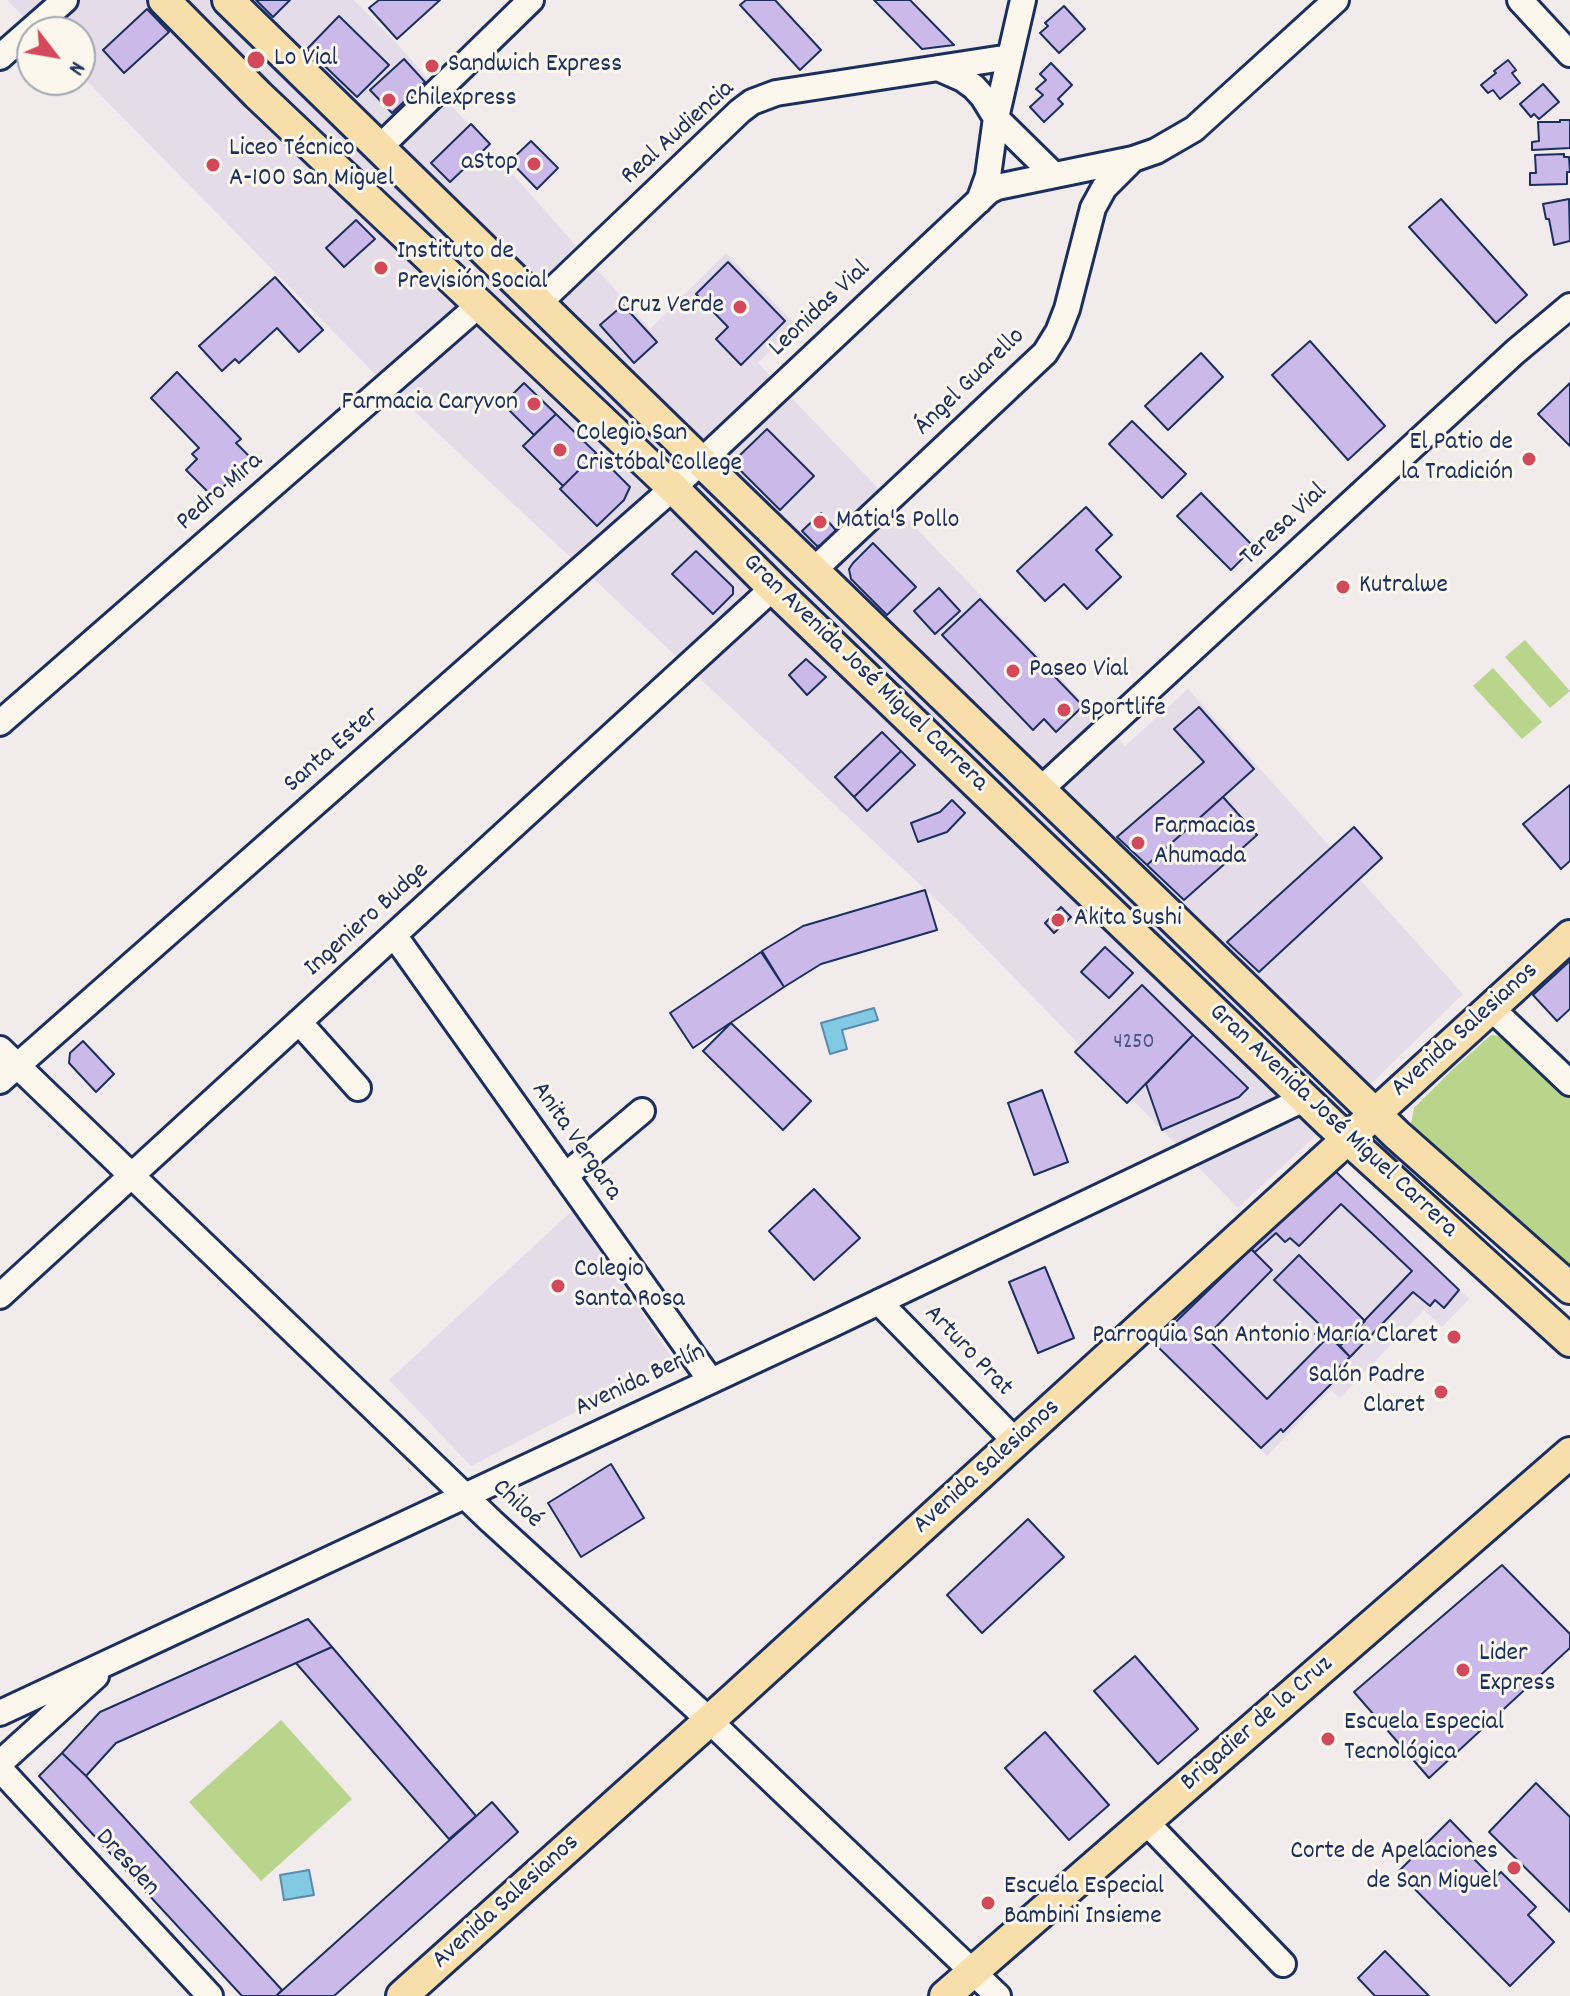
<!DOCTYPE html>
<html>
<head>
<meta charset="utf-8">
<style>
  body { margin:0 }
  #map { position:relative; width:1570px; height:1996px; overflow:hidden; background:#f1ebeb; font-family:Dekko,sans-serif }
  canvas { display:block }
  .north { position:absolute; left:16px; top:16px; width:80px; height:80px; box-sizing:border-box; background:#fbf7ec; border:2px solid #a1a7b3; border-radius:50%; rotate:121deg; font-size:22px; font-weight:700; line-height:32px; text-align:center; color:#1b2f5e }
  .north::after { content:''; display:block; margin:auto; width:28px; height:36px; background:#d1495b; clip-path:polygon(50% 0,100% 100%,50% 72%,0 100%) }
</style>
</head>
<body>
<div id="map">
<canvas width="1570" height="1996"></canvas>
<div class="north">N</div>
</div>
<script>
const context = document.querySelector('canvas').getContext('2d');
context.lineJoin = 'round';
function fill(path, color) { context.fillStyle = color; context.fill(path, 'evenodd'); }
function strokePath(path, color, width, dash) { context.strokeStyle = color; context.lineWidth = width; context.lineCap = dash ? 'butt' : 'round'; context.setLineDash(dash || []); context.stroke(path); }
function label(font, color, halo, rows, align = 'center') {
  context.font = font + ' Dekko,sans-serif'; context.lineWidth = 6; context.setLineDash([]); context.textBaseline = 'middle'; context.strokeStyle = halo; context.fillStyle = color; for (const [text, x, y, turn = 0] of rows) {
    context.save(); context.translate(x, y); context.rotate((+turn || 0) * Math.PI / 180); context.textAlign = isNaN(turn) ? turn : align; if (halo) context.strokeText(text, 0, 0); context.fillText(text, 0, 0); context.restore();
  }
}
const built = new Path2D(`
  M7,0H354L398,45L650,329L726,253L796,325L758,363L1125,746L1188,689L1463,994L1372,1083L1238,1208L960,922L381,380L80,74V32H39Z
  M1333,1169L1469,1299L1442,1327L1424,1310L1340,1398L1330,1390L1267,1456L1154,1343Z
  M573,1210L674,1361L471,1466L389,1380Z`);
const green = new Path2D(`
  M1525,640L1570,691L1550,708L1505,657Z
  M1493,668L1542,722L1522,739L1473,686Z
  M1491,1035L1507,1037L1570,1097V1271L1411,1124L1414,1108L1451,1071Z
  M281,1720L352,1799L261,1881L189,1802Z`);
const water = new Path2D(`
  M874,1008L878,1020L842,1030L847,1049L830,1054L821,1023Z
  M309,1870L314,1895L284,1900L280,1875Z`);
const building = new Path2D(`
  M256,0H290L273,17Z
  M379,0H440L397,39L369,8Z
  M746,0H775L821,50L800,70L740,5Z
  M874,0H910L954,45L922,49Z
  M1064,6L1085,29L1059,53L1040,33L1048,26L1045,23Z
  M147,9L169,32L124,73L103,50Z
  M339,16L389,65L357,97L307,49Z
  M404,59L425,82L392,113L370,90Z
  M1508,60L1516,70L1512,73L1520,83L1500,99L1493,90L1488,93L1481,85L1496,73L1494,71Z
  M1051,63L1072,85L1058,99L1063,104L1044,122L1030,107L1043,95L1036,89L1046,80L1040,74Z
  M1543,84L1559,102L1539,119L1534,114L1531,117L1520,104Z
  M1560,120H1570V148L1532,150V142L1539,141L1538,122H1560Z
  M471,124L490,144L450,182L431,163Z
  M531,141L558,168L537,189L510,161Z
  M1564,154V157H1569L1570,172H1567V184L1530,185V173H1536L1535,155Z
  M1441,199L1527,295L1496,323L1409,227Z
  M1569,199L1570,241L1554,245L1549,219H1546L1543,204Z
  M356,220L375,239L344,267L326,248Z
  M728,262L785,321L741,365L716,339L728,327L696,294Z
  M275,277L323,330L299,352L277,328L239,363L235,359L222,371L199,346Z
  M623,305L657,342L634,363L600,325Z
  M1310,341L1385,426L1348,460L1272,375Z
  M1201,353L1223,377L1168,430L1145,406Z
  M177,372L241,439L236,443L252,459L213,497L186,470L197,459L192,454L199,448L151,398Z
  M524,383L556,414L534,435L503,404Z
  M1570,383V446L1538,414Z
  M556,414L596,453L563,486L523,446Z
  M1132,421L1186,474L1162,498L1109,444Z
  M767,429L814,476L780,510L737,467L738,457Z
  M596,453L630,487L624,500L597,526L560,489Z
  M1201,493L1254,547L1231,570L1177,516Z
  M1086,507L1112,535L1096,550L1121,577L1087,609L1064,584L1045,601L1017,571Z
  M821,513L839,534L828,544L817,546L802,531Z
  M873,543L916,587L887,615L851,579L849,569L853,563Z
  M696,551L733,587V594L713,614L672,574Z
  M939,588L960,611L935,634L914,611Z
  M980,599L1083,706L1056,732L1044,719L1033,730L942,635Z
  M806,659L826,677L807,695L789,675Z
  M1199,707L1254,769L1147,865L1117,837L1204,762L1174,729Z
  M882,732L901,751L854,797L835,777Z
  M901,751L915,765L867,811L854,797Z
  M1570,785V861L1561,869L1523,824Z
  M1223,797L1257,835L1184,900L1147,865Z
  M952,800L965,813L947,832L918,842L911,823L940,812Z
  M1354,827L1382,858L1259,972L1227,942Z
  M925,890L937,930L821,964L784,987L762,951L803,926Z
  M1061,907L1071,917L1054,933L1045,923Z
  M1105,947L1133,973L1109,998L1081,972Z
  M761,952L784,987L693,1048L670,1013Z
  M1570,961V1009L1557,1021L1533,995Z
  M1142,985L1193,1035L1127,1103L1075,1052Z
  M731,1023L811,1101L783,1130L703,1051Z
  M1193,1035L1248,1088L1239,1097L1162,1130L1146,1084Z
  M83,1041L114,1074L96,1092L69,1063L70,1053Z
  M1042,1090L1068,1162L1034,1175L1008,1103Z
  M1333,1169L1459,1290L1444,1308L1435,1300L1430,1306L1413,1292L1350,1357L1340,1346L1412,1271L1341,1204L1299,1246L1290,1238L1285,1242L1276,1233L1255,1252L1251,1249Z
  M814,1189L860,1238L814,1280L769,1231Z
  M1251,1249L1272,1270L1206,1337L1267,1399L1329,1336L1350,1357L1328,1378L1333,1382L1283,1432L1281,1429L1261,1448L1154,1343Z
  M1299,1255L1365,1321L1340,1346L1329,1336L1323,1342L1315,1334L1322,1327L1274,1280Z
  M1045,1267L1074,1338L1038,1353L1009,1282Z
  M611,1464L644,1518L581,1557L548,1503Z
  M1028,1519L1064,1557L982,1633L947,1595Z
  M1502,1565L1570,1634V1648L1429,1778L1354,1692Z
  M308,1619L332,1647L116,1743L86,1776L62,1753L100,1712Z
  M332,1647L476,1816L449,1839L296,1663Z
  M1135,1656L1198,1729L1158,1764L1094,1691Z
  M1045,1732L1109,1805L1069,1840L1005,1768Z
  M62,1753L86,1776L282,1990L276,1996H242L39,1776Z
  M1536,1783L1570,1817V1912L1489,1832Z
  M492,1802L518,1832L334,1996H276Z
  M1450,1820L1478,1849L1471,1856L1494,1879L1501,1872L1536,1907L1528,1915L1554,1942L1510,1986L1398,1872Z
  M1385,1951L1429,1996H1375L1358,1978Z`);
const minor = new Path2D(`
  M1520,0L1570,54
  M0,57L65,0
  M938,68L963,79L974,87L983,97L996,118L1053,174
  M379,148L531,0
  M979,201L988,176L996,118L1023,0
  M539,303L740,111L752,102L776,93L1010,57
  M814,570L1045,353L1058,332L1067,309L1093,208L1104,188L1133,159
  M0,723L479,305
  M1040,790L1515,352L1570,306
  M394,935L711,1381
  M1491,1008L1570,1083
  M299,1022L358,1088
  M0,1049L491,1521L696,1708L998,1996
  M0,1081L673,488L989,191L997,187L1133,159L1156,151L1194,129L1336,0
  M565,1176L642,1111
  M0,1296L773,588
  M879,1302L1016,1442
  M0,1713L833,1324L1304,1099
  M0,1763L96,1676
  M0,1769L210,1996
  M1146,1822L1283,1964`);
const major = new Path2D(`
  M164,0L258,95L673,488L773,588L1330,1123L1570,1341
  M228,0L721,481L1397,1135L1570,1288
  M402,1996L730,1702L1570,936
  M945,1996L1570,1453`);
const markers = [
  [256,60,10,"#d1495b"],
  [432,66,8,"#d1495b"],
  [389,100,8,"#d1495b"],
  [534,164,8,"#d1495b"],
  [213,165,8,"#d1495b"],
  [381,268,8,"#d1495b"],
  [740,307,8,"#d1495b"],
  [534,404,8,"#d1495b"],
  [560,450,8,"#d1495b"],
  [1529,459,8,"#d1495b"],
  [820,522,8,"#d1495b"],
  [1343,587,8,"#d1495b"],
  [1013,671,8,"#d1495b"],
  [1064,710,8,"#d1495b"],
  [1138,843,8,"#d1495b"],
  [1058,920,8,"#d1495b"],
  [558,1286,8,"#d1495b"],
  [1454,1337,8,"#d1495b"],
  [1441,1392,8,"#d1495b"],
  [1463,1670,8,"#d1495b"],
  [1328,1739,8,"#d1495b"],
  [1514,1868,8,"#d1495b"],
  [988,1903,8,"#d1495b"]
];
const numberNames = [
  ["4250",1134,1044]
];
const poiNames = [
  ["Lo Vial",274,60],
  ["Sandwich Express",448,66],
  ["Chilexpress",405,100],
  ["Liceo Técnico",229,150],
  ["A-100 San Miguel",229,180],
  ["aStop",518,164,"right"],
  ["Instituto de",397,253],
  ["Previsión Social",397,283],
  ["Cruz Verde",724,307,"right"],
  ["Farmacia Caryvon",518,404,"right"],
  ["Colegio San",576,435],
  ["Cristóbal College",576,465],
  ["El Patio de",1513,444,"right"],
  ["la Tradición",1513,474,"right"],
  ["Matia's Pollo",836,522],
  ["Kutralwe",1359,587],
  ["Paseo Vial",1029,671],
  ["Sportlife",1080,710],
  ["Farmacias",1154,828],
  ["Ahumada",1154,858],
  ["Akita Sushi",1074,920],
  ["Colegio",574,1271],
  ["Santa Rosa",574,1301],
  ["Parroquia San Antonio María Claret",1438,1337,"right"],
  ["Salón Padre",1425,1377,"right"],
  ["Claret",1425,1407,"right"],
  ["Lider",1479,1655],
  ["Express",1479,1685],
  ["Escuela Especial",1344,1724],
  ["Tecnológica",1344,1754],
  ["Corte de Apelaciones",1498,1853,"right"],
  ["de San Miguel",1498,1883,"right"],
  ["Escuela Especial",1004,1888],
  ["Bambini Insieme",1004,1918]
];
const streetNames = [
  ["Real Audiencia",679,134,-42],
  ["Leonidas Vial",821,310,-43],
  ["Ángel Guarello",971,383,-44],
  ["Pedro Mira",221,493,-41],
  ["Teresa Vial",1285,526,-43],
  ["Gran Avenida José Miguel Carrera",864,674,44],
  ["Santa Ester",333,751,-41],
  ["Ingeniero Budge",368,921,-42],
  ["Avenida Salesianos",1466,1031,-42],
  ["Gran Avenida José Miguel Carrera",1332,1122,43],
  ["Anita Vergara",575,1142,55],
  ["Arturo Prat",967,1352,46],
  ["Avenida Berlín",641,1382,-25],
  ["Avenida Salesianos",988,1468,-42],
  ["Chiloé",516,1505,43],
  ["Brigadier de la Cruz",1258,1725,-41],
  ["Dresden",126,1864,47],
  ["Avenida Salesianos",507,1903,-42]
];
fill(built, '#e5dcea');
fill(green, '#b9d58c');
fill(water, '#82c9e3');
strokePath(water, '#598bae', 2);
fill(building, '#cab9e9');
strokePath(building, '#1b2f5e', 2);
strokePath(minor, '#1b2f5e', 30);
strokePath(major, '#1b2f5e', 36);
strokePath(minor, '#fbf7ec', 24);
strokePath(major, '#f8deab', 30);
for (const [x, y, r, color] of markers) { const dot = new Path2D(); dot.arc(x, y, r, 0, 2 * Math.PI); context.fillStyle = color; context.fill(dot); strokePath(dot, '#fbf7ec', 3); }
label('22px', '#475281', null, numberNames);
label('26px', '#1b2f5e', '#fbf7ec', poiNames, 'left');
label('26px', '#1b2f5e', '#fbf7ec', streetNames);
</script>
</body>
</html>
